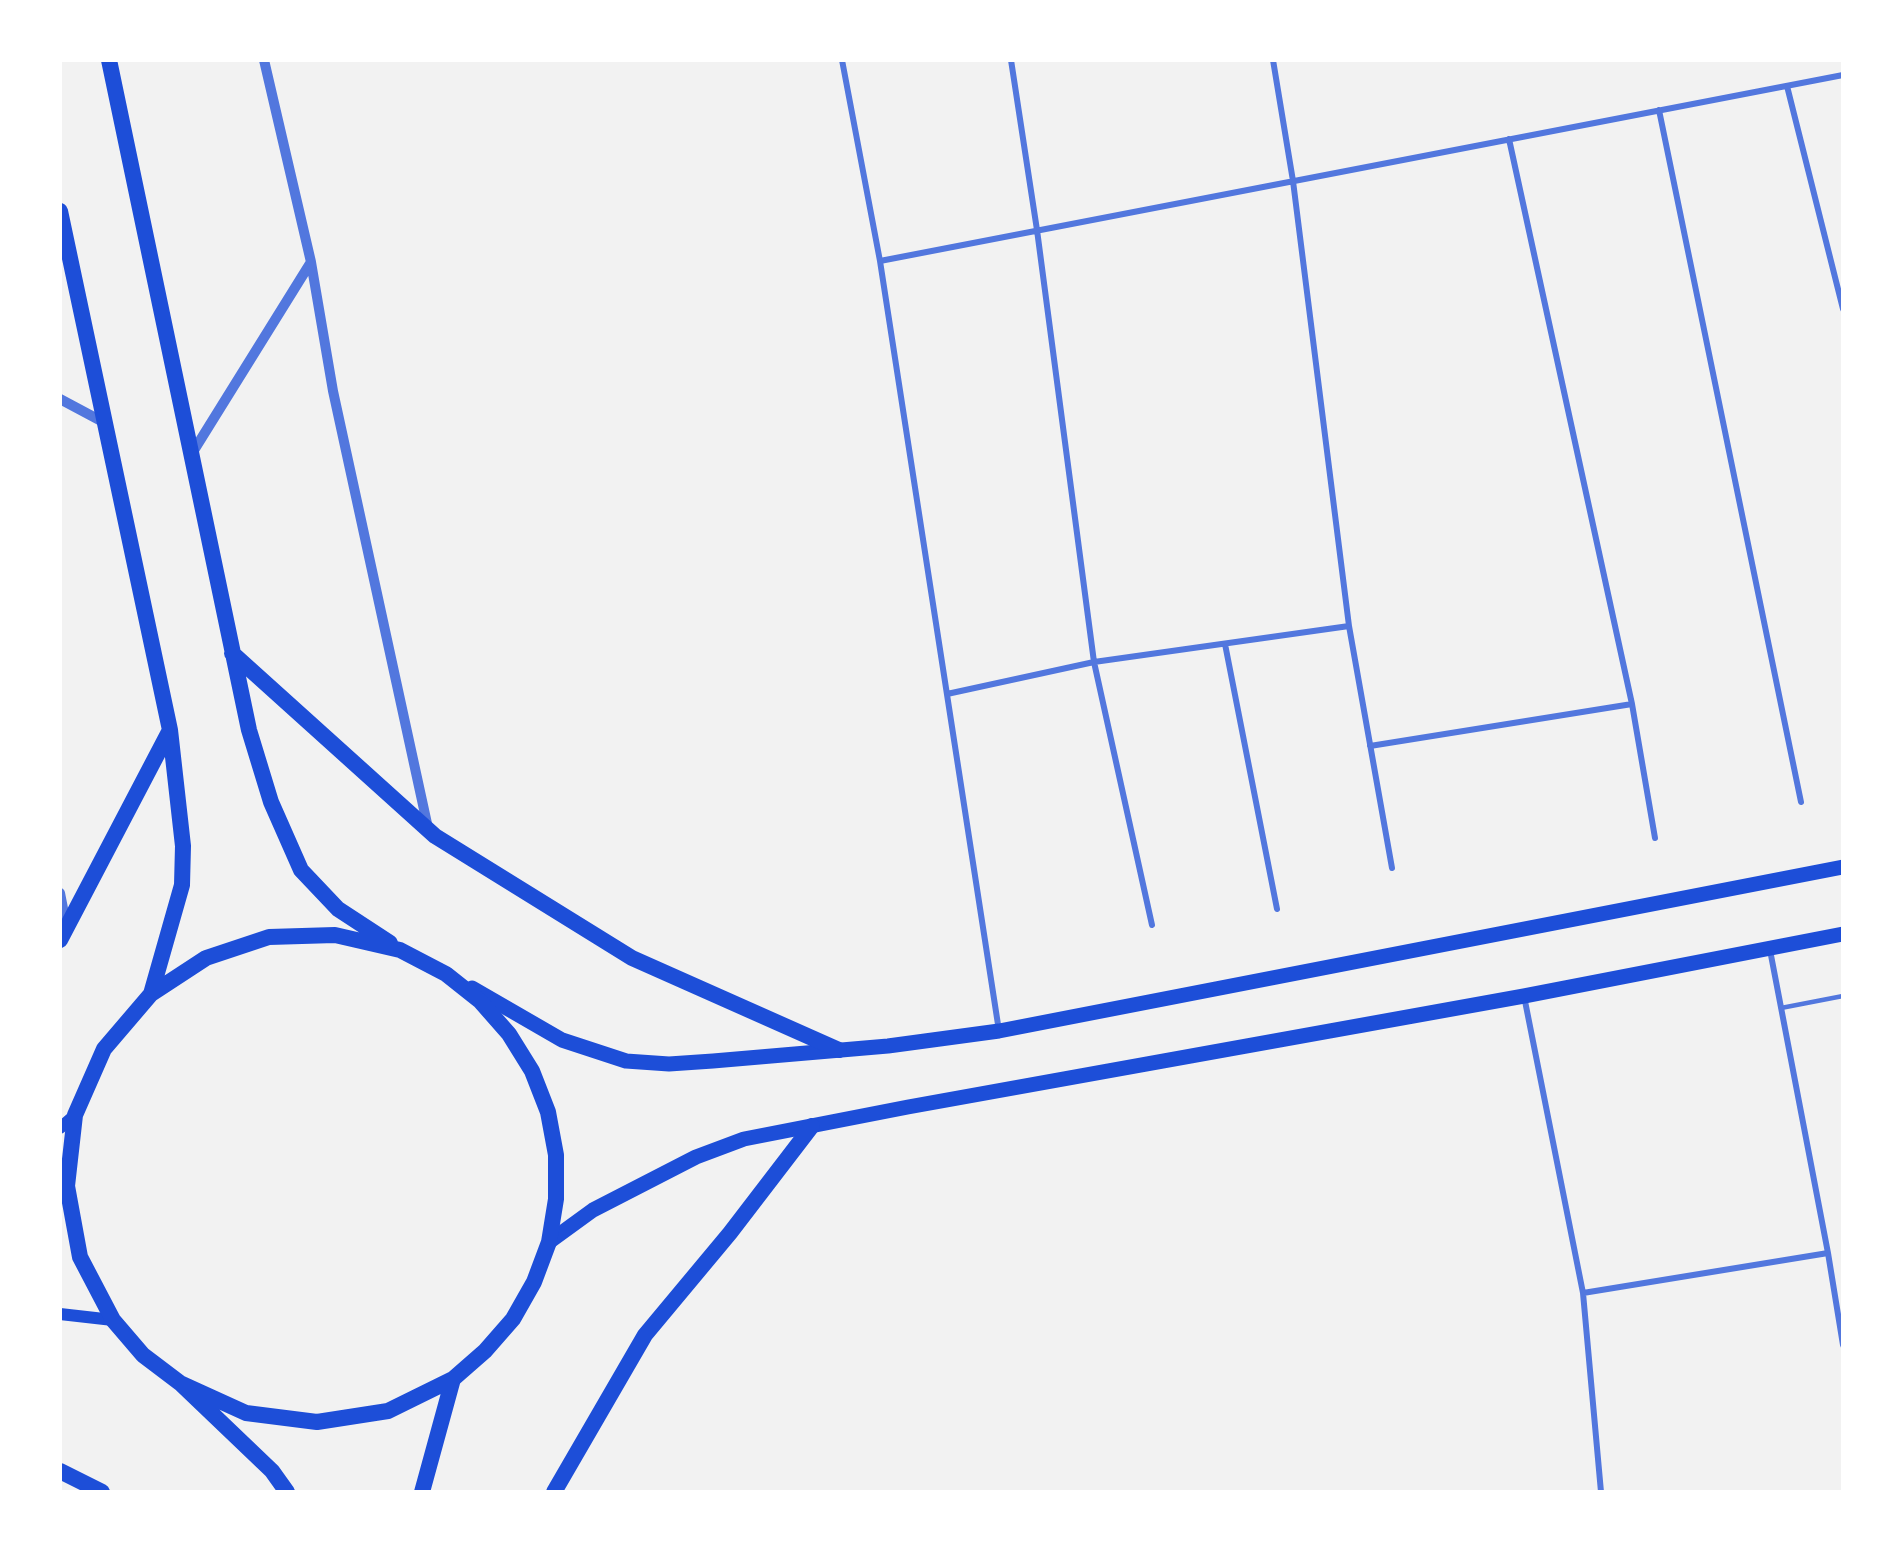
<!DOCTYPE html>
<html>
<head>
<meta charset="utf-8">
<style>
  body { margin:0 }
  #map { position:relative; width:1903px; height:1552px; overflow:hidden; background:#f2f2f2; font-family:"IBM Plex Sans",sans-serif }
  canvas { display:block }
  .frame { position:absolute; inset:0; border:62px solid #fff; pointer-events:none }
</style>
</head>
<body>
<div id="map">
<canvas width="1903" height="1552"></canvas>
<div class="frame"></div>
</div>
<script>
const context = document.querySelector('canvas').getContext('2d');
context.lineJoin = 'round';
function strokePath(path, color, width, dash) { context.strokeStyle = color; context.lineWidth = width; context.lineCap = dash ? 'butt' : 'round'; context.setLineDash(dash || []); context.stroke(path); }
const service = new Path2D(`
  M1781,1008L1843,996`);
const minor = new Path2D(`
  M842,60L880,261L999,1031
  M1011,60L1037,230L1094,662L1152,925
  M1273,60L1293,181L1349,626L1392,868
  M1787,86L1843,309
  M1659,110L1801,802
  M1509,139L1632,704L1655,838
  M880,261L1843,75
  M1225,644L1277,909
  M947,694L1094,662L1349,626
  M1370,746L1632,704
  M1770,950L1828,1253
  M1524,996L1583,1293L1828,1253L1843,1345
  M1583,1293L1601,1492`);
const tertiary = new Path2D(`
  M264,60L311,262L333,391L428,828
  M60,399L105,423
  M191,455L311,262
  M60,893L67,929`);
const secondary = new Path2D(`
  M60,1128L75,1115
  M60,1314L113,1320`);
const primary = new Path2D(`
  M472,988L562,1040L626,1061L669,1064L713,1061L888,1046L999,1031L1843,867
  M549,1242L593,1210L696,1157L744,1139L908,1107L1524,996L1843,934`);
const trunk = new Path2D(`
  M109,60L249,730L271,802L301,870L338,909L390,943
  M60,211L170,730L183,846L182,885L151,994
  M232,653L435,836L632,958L839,1050
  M60,940L170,730
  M180,1383L246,1413L317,1422L388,1411L453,1379L485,1351L513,1319L534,1282L549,1242L556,1199V1155L548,1112L532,1071L509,1034L480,1001L446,974L400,950L335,935L269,937L206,958L151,994L104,1049L75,1115L67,1186L80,1257L113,1320L143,1355L180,1383L272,1471L287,1492
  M60,1471L102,1492
  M422,1492L453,1379
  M554,1492L645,1335L730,1233L812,1126`);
strokePath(service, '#5277de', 4.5);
strokePath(minor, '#5277de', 6);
strokePath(tertiary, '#5277de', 10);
strokePath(secondary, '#1d4ed8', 12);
strokePath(primary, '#1d4ed8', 15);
strokePath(trunk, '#1d4ed8', 16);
</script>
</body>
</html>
